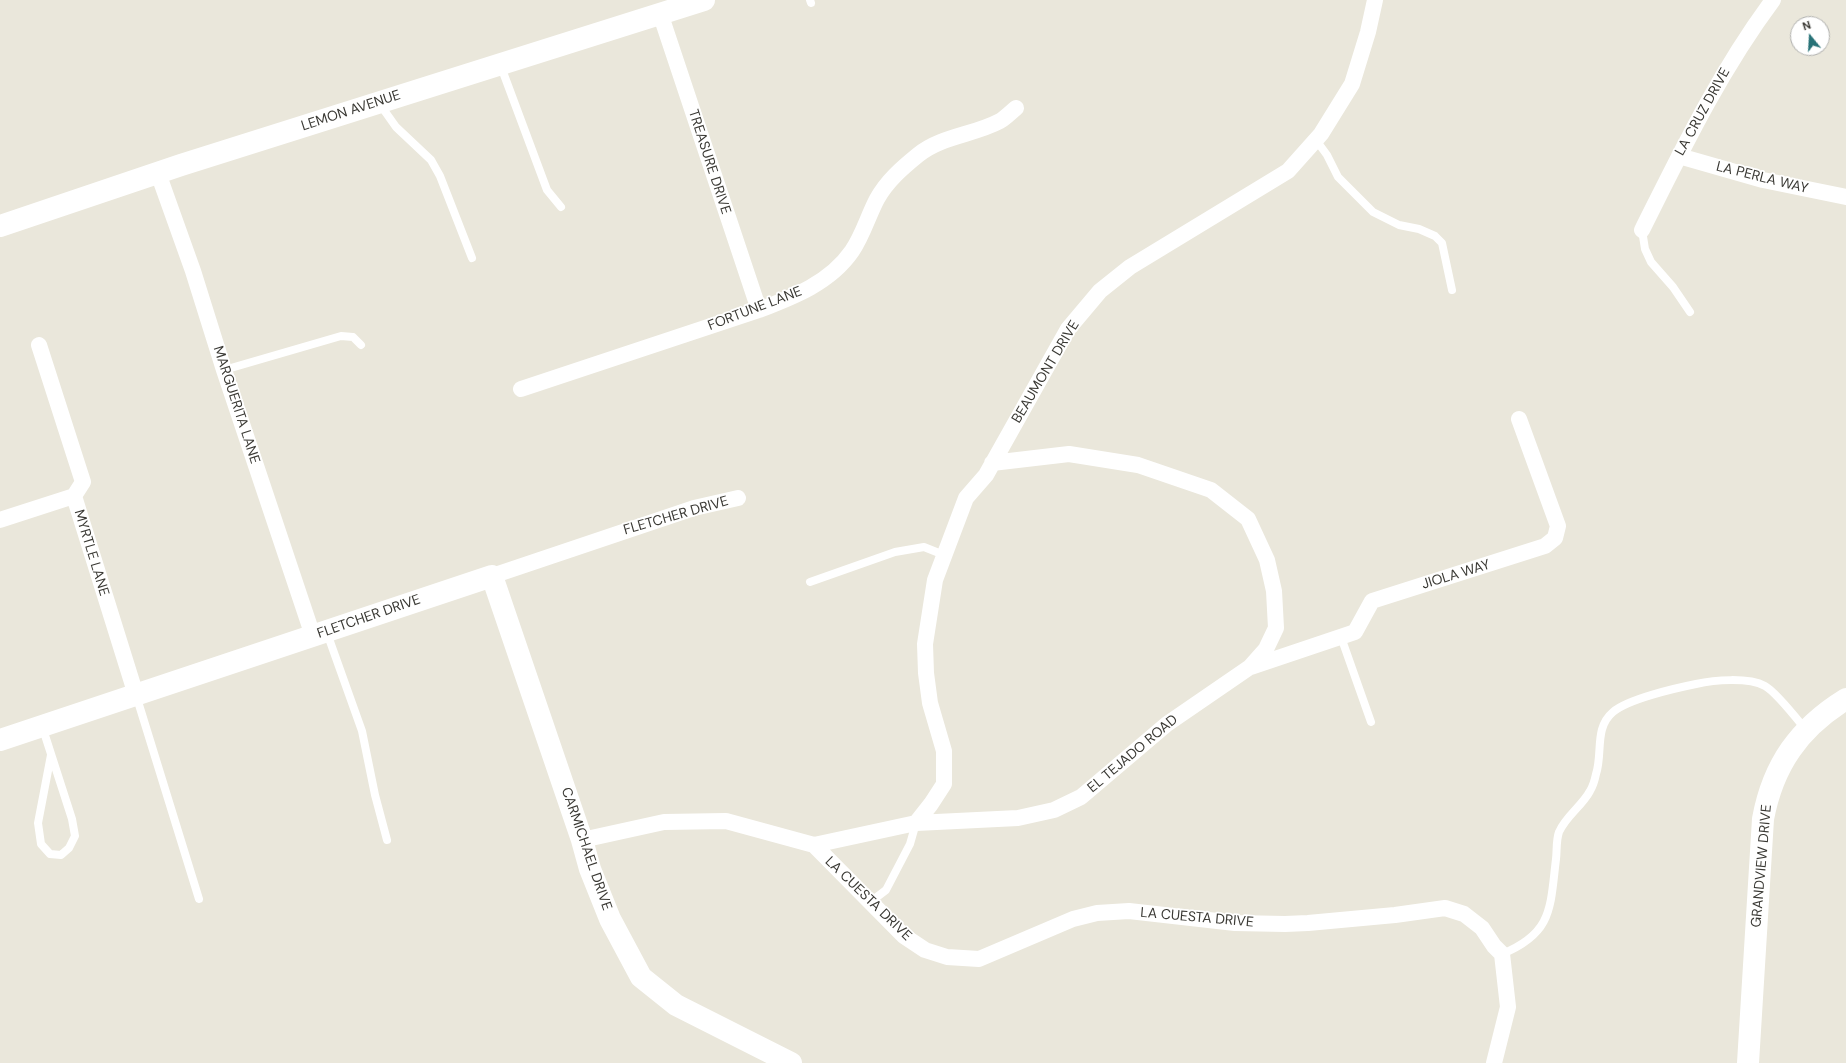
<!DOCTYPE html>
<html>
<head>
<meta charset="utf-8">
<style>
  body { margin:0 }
  #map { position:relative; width:1846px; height:1063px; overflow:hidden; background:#eae7db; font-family:"DM Sans",sans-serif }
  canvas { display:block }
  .north { position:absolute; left:1790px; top:16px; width:40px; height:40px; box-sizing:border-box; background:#fff; border:1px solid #b0b0ae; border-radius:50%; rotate:342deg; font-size:11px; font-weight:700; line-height:16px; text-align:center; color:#3a3934 }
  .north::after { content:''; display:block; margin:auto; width:14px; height:18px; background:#277277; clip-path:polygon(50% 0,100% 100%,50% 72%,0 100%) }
</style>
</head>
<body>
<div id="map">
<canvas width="1846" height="1063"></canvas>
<div class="north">N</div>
</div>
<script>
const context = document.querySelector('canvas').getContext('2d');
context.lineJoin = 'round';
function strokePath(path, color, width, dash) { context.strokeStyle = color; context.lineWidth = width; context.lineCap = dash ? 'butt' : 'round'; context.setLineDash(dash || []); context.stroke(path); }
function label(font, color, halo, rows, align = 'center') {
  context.font = font + ' "DM Sans",sans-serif'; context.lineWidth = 3.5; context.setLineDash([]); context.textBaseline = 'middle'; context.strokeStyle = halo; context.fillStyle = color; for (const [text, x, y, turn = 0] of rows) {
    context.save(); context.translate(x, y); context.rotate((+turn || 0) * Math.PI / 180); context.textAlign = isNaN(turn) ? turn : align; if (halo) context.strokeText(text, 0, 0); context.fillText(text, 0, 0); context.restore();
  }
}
const lane = new Path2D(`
  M810,0L811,3
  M500,64L547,190L561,207
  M379,103L396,127L431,160L440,176L472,258
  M1316,140L1327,155L1338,177L1373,212L1399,225L1419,229L1435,236L1442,243L1452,290
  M1642,230L1645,249L1651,262L1673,287L1690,312
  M224,370L341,336L353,337L361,345
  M810,582L895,552L924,547L944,555
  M327,633L362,731L375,795L387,840
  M1341,637L1371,722
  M136,695L199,899
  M42,726L72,819L75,836L69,848L61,855L50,854L41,844L38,823L51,755
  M869,903L886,890L910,844L916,823
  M1502,954C1553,933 1550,908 1556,859C1557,851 1556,840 1559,832C1566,816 1582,806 1590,791C1593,786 1595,779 1596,774C1603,753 1594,728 1613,712C1628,699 1676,688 1696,684C1714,680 1748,677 1765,686C1776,692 1797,719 1806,730`);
const street = new Path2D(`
  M660,13L759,310
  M1679,156L1763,180L1846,197
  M158,173L193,271L224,370L313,636
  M1642,230C1682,150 1720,71 1773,0
  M39,345L83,482L74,496L136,695
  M521,389L759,310C793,297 830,283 852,251C863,235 868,216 877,199C887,181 902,168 918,155C941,136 974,135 1000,121C1005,118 1011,112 1016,108
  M0,520L74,496
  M492,576L694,508L738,498
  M1251,667L1355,632L1372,601L1545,546L1555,538L1558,526L1519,419
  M916,823L931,804L944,784V751L930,703L926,673L925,644L935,580L966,498L986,475L1068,329L1100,291L1130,267L1288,171L1321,134L1352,84L1368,32L1375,0
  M582,840L664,822L726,821L814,845L916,823L1018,818L1054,810L1081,797L1167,724L1250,667L1266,649L1276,628L1274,591L1267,560L1248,519L1211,490L1138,465L1069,454L992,463
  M814,845L904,936L925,950L947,957L979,959L1073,919L1097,913L1129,911L1235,923L1285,924L1308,923L1395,915L1445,908L1464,914L1482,928L1494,946L1502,954L1508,1007L1494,1063`);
const secondary = new Path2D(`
  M0,226L181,165L704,0
  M0,740L492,576L582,840L590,869L610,919L641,977L676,1005L791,1063
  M1748,1063L1763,819C1773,765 1799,728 1846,699`);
const streetNames = [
  ["LEMON AVENUE",351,111,-18],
  ["LA CRUZ DRIVE",1703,112,-61],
  ["TREASURE DRIVE",709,162,72],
  ["LA PERLA WAY",1762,178,14],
  ["FORTUNE LANE",755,309,-21],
  ["BEAUMONT DRIVE",1046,372,-59],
  ["MARGUERITA LANE",236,405,72],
  ["FLETCHER DRIVE",676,516,-16],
  ["MYRTLE LANE",91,553,73],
  ["JIOLA WAY",1456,575,-17],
  ["FLETCHER DRIVE",369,617,-19],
  ["EL TEJADO ROAD",1133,754,-40],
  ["CARMICHAEL DRIVE",586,849,71],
  ["GRANDVIEW DRIVE",1762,866,-85],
  ["LA CUESTA DRIVE",868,899,44],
  ["LA CUESTA DRIVE",1197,918,5]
];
strokePath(lane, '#fff', 8);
strokePath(street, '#fff', 16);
strokePath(secondary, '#fff', 22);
label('14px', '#3a3934', '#fff', streetNames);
</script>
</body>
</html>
